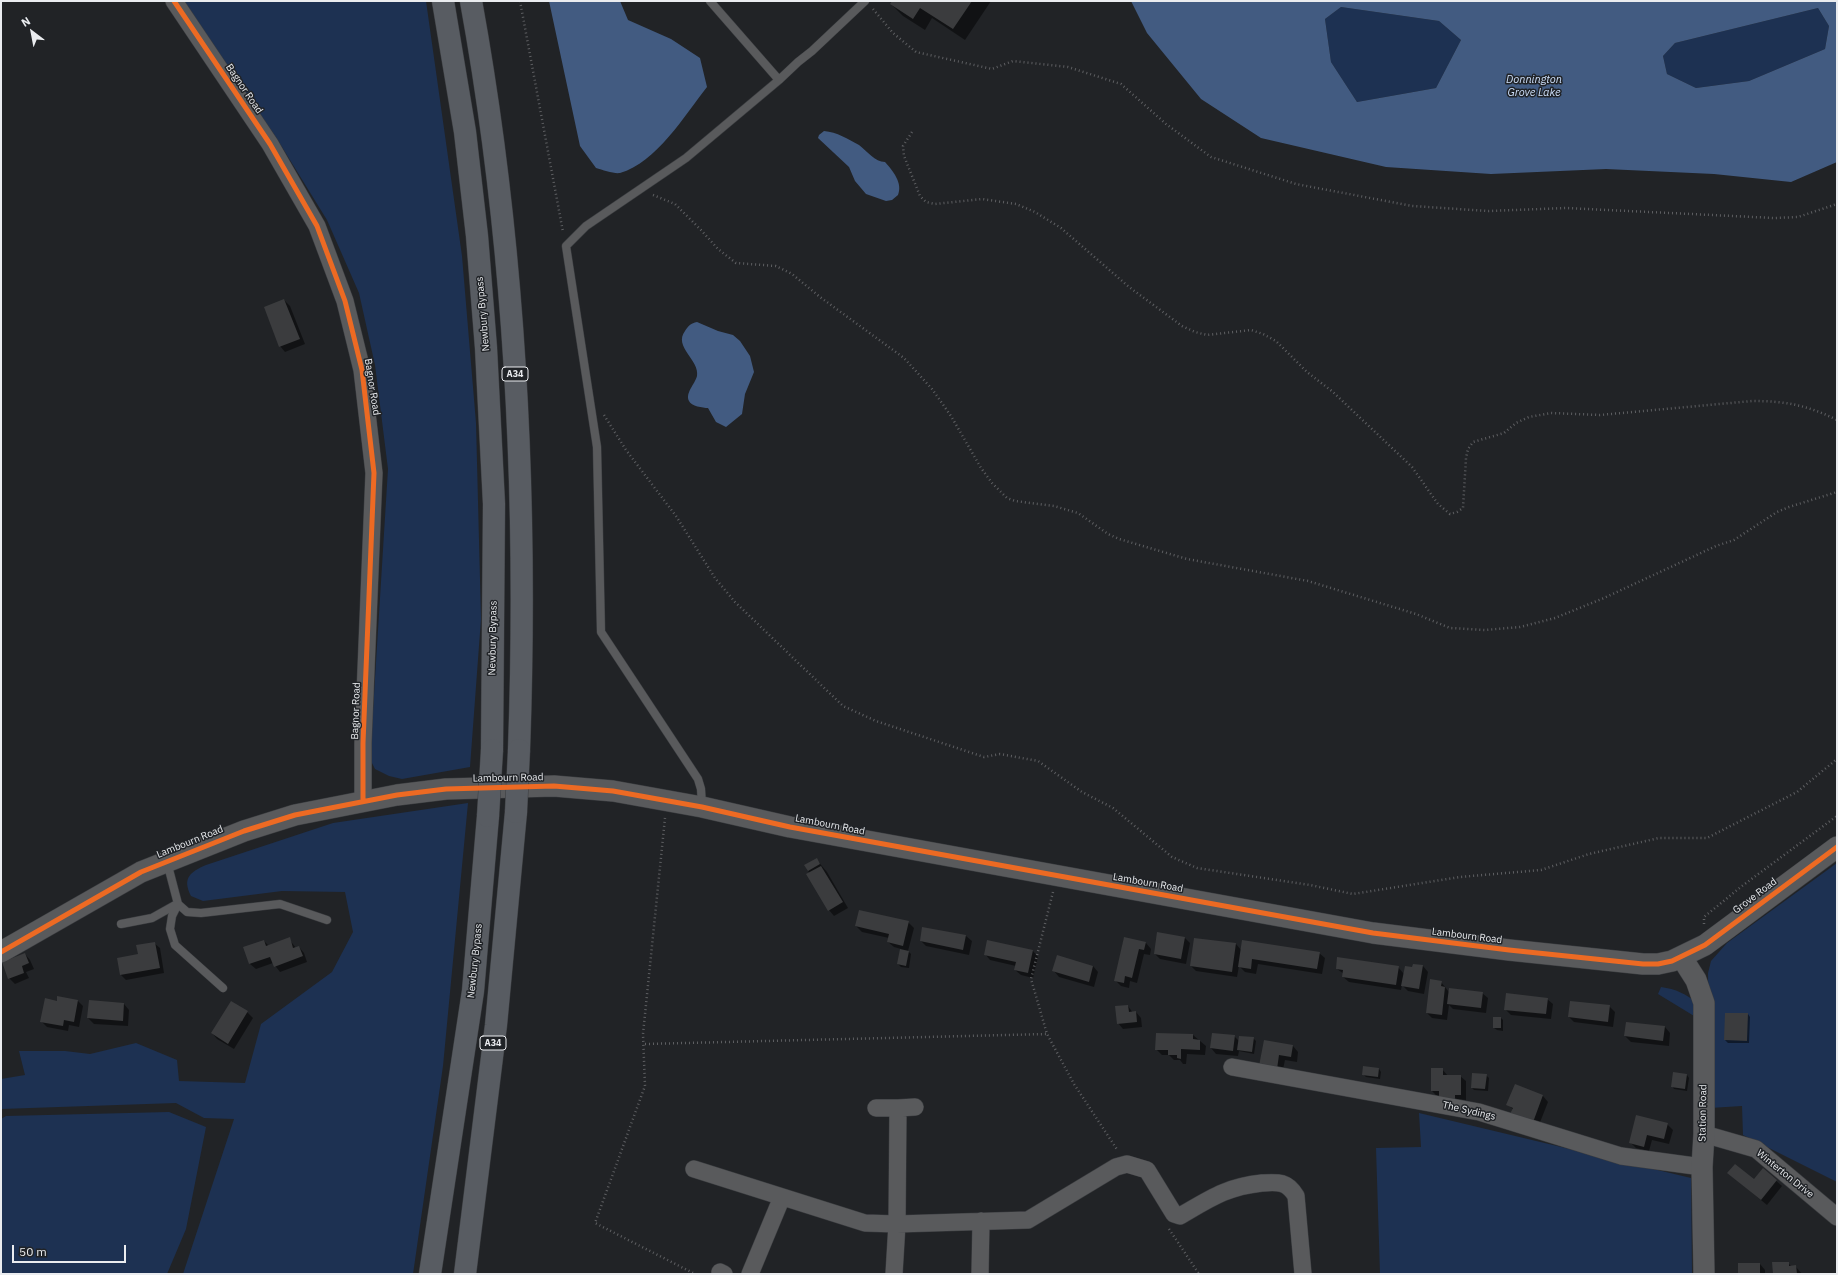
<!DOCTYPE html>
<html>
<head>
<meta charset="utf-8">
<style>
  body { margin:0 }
  #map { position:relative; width:1838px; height:1275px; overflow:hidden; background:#212326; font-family:"IBM Plex Sans",sans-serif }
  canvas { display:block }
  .frame { position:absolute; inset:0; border:2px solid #eaecef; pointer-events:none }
  .north { position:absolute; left:12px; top:12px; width:40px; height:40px; -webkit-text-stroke:3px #202327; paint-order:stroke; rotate:328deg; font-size:11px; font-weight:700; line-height:16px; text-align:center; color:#eaecef }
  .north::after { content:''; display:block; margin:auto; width:14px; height:18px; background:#eaecef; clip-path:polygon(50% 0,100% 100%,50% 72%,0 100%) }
  .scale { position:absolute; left:12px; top:1245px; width:114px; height:18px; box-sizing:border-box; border:2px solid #eaecef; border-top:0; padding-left:5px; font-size:12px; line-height:14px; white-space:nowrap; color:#eaecef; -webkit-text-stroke:3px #202327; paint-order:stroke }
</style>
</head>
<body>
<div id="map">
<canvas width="1838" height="1275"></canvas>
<div class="frame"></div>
<div class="north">N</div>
<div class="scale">50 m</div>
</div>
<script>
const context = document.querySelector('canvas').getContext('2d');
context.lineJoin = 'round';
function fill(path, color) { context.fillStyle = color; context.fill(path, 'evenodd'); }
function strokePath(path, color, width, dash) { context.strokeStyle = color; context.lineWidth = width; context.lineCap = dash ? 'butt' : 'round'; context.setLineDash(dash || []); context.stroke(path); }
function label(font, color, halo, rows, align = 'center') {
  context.font = font + ' "IBM Plex Sans",sans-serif'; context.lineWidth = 3; context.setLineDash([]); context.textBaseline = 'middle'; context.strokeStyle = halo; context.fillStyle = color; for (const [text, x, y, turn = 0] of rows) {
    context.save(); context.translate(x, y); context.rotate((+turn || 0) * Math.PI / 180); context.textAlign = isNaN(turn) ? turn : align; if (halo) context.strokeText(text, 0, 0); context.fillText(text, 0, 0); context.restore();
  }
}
const green = new Path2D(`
  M183,1H426L462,256L476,423L481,619L470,767L402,779L389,776L375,769L370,759L388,469L375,365L359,293L327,220L277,139Z
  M1341,7L1439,21L1461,40L1436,88L1357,102L1331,62L1325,19Z
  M1818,8L1829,26L1825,49L1749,81L1696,88L1667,74L1663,56L1675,43Z
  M468,803L443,1066L413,1274H183L234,1119L204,1118L176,1103L1,1109V1079L25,1075L19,1051H65L90,1054L136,1043L177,1060L179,1081L245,1083L261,1024L332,972L353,932L345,892L282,891L203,901L191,896C182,878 190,872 206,865L333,823Z
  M1837,863V1182L1743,1135L1742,1106L1710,1108L1708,973L1711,961L1727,943Z
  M1661,987C1676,989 1686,994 1697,1003L1699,1019L1658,994Z
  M169,1112L206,1127L186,1229L167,1274H1V1119L6,1116Z
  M1419,1113L1691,1178L1692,1274H1380L1376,1148L1421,1147Z`);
const water = new Path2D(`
  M549,1H620L628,20L671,39L700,58L707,87C685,115 656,163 620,173C614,174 603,170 596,168L580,146Z
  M1131,1H1837V162L1791,182L1714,174L1606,169L1491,174L1386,167L1261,138L1201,99L1147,33ZM1341,7L1439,21L1461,40L1436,88L1357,102L1331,62L1325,19ZM1818,8L1829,26L1825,49L1749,81L1696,88L1667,74L1663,56L1675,43Z
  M824,131C837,132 848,139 859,145C867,151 875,162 885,162C893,171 903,183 898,195L892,200L886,201L866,194L855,181L849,167L818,138L819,135Z
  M697,322L718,331L733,335L740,341L750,356L754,372L745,394L742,414L726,427L716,422L708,408C703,408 691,406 689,401C685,393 695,384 697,376C700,360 673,347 685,331C688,326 691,323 697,322Z`);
const shadow = new Path2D(`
  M893,1H991L965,40L932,18L925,30L903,16L891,4Z
  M284,300L290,306L305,344L285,352L280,346Z
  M816,859L827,872L848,908L834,916L829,910L808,871Z
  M908,922L914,928L908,951L911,954L909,968L901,967L898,964L901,949L894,947L888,942L889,938L862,932L856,926Z
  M923,928L966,936L972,941L969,955L926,946L921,941Z
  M1124,938L1146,943L1151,949L1150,955L1144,954L1137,983L1130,981L1129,988L1121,986L1115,980Z
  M1185,938L1190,943L1186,964L1160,959L1155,954Z
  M289,939L296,948L299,947L304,953L307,962L280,972L273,963L256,969L250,964L264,941L269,946Z
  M154,943L160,948L164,973L126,980L121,975L118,959L139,955Z
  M1236,944L1242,951L1319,953L1325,958L1322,974L1258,964L1256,974L1245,972L1239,966L1237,977L1196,971L1191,966Z
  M1033,951L1038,957L1033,978L1021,975L1015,970L1016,966L990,960L985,954Z
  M25,954L30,960L34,969L26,972L29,978L15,984L9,978Z
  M1093,966L1098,972L1094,987L1059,977L1054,971Z
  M1423,966L1428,972L1424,994L1408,991L1402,985L1401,990L1349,982L1343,977L1344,974L1337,969L1398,967L1404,974L1413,968Z
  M1441,982L1449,992L1482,993L1488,998L1486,1013L1453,1009L1449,1005L1447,1020L1432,1018L1427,1013Z
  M1547,999L1553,1004L1551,1019L1511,1015L1505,1009Z
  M78,1001L83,1006L79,1027L69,1025L68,1031L47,1027L41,1021L57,1002Z
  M231,1002L247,1012L253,1018L234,1049L217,1039L212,1033Z
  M124,1004L129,1010L128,1026L94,1024L88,1018Z
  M1128,1006L1133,1013L1136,1012L1141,1018L1142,1027L1123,1029L1118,1023Z
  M1609,1006L1615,1012L1613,1027L1574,1022L1569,1017Z
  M1748,1014L1750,1017L1749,1043H1728L1725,1040Z
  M1501,1018L1503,1020V1031L1497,1030L1494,1028Z
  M1665,1027L1670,1033L1669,1046L1631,1042L1625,1036Z
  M1193,1035L1206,1046L1205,1055L1187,1054L1186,1064H1183L1180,1060H1174L1169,1055H1162L1156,1049Z
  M1234,1036L1239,1041L1253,1038L1256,1041L1254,1054L1239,1051L1238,1056L1216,1054L1211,1048Z
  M1265,1041L1293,1046L1298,1052L1297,1062L1285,1060L1282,1074L1260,1066Z
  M1379,1069L1381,1072L1380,1079L1366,1077L1363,1074Z
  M1432,1069H1442L1448,1076H1460L1466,1081V1100L1438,1097L1432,1091Z
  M1486,1075L1489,1078L1488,1091L1474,1090L1472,1088Z
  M1687,1075L1689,1078L1687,1091L1674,1089L1672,1086Z
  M1516,1085L1543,1096L1548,1102L1537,1130L1508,1105Z
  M1667,1124L1673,1130L1669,1144L1652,1140L1649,1151L1636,1148L1630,1142Z
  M1764,1170L1782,1186L1767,1205L1728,1173L1755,1181Z
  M1788,1263L1792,1267H1796L1802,1274H1773Z
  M1760,1264L1765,1270V1274H1739Z`);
const building = new Path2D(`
  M892,1H972L953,29L920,8L913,19L890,4Z
  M284,299L300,339L279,347L264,307Z
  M817,858L820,864L808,871L804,865Z
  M821,866L843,902L828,911L806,874Z
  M859,910L909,921L903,946L887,942L889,934L855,926Z
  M922,927L966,935L963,950L920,941Z
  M1157,932L1185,937L1181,959L1154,954Z
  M290,937L293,948L299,946L303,956L274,967L270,957L249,964L243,947L264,940L266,946Z
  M1124,937L1146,942L1144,950L1139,949L1132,978L1125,976L1124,983L1114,981Z
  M1194,938L1236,943L1232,972L1190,966Z
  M987,940L1033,950L1028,973L1014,970L1016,962L984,955Z
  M1242,940L1320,952L1317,969L1252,959L1251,969L1238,967Z
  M155,942L160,968L120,975L117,958L138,954L136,945Z
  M900,949L909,951L906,966L897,964Z
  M25,953L29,963L22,966L24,973L8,979L2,962Z
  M1057,955L1093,966L1089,982L1052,971Z
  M1337,957L1399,966L1396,985L1342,977L1343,970L1336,969Z
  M1413,964L1423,965L1419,989L1401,986L1405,966L1412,967Z
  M1430,979L1442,981L1441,986L1445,987L1442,1015L1426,1013Z
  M1449,988L1483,992L1481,1008L1447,1004Z
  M1506,993L1548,998L1546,1014L1504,1010Z
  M57,996L78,1000L74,1022L64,1020L63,1026L40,1022L45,998L57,1001Z
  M89,1000L124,1003L123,1021L87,1018Z
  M231,1001L248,1011L228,1044L211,1033Z
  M1570,1001L1610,1005L1608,1022L1568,1017Z
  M1128,1005L1129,1012L1136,1011L1137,1022L1117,1024L1115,1006Z
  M1725,1013H1748L1747,1041L1724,1040Z
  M1493,1017H1501V1028H1493Z
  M1626,1022L1665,1026L1663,1041L1624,1036Z
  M1156,1033L1193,1034V1039L1200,1040V1050L1181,1049V1059L1177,1058V1055H1168V1050H1155Z
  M1212,1033L1235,1035L1233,1051L1210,1048Z
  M1239,1036L1254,1037L1252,1052L1237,1050Z
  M1264,1040L1293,1045L1291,1057L1279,1055L1277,1069L1259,1066Z
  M1363,1066L1379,1068L1378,1077L1362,1075Z
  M1431,1068H1443V1075H1461V1095H1455V1102H1439V1091H1431Z
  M1673,1072L1687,1074L1685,1089L1671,1087Z
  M1472,1073L1487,1074L1485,1089L1471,1088Z
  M1515,1084L1543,1095L1532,1125L1509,1116L1513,1108L1506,1105Z
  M1636,1115L1668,1123L1664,1139L1647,1135L1644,1147L1629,1143Z
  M1735,1164L1754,1179L1763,1168L1777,1180L1761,1200L1727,1173Z
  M1772,1262H1789V1266L1796,1265L1797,1274H1773Z
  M1738,1263H1760V1274H1738Z`);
const path = new Path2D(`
  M520,1L563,232
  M873,9L893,33L916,52L992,69L1013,61L1068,67L1121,84L1166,124L1211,157L1296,184L1412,206L1489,211L1566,208L1774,218L1798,217L1837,204
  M912,132L903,146L904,156L920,196L926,202L935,204L982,199L1016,204L1035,212L1061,228L1129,287L1182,326L1195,332L1207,335L1251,330L1263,334L1276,341L1307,372L1333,392L1412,467L1438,504L1450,514L1457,512L1463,508L1466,458L1468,449L1473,442L1504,433L1516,423L1529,417L1551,413L1600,415L1752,401C1785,401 1807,405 1837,420
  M653,195L675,204L701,230L718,249L736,263L776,266L792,274L820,297L904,358L932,389L951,416L981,468L992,483L1007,498L1015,501L1054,506L1078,513L1108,534L1119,539L1187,559L1308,581L1416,614L1450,628L1485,630L1520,627L1555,618L1604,598L1716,546L1734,540L1777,512L1789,507L1837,492
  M604,415L626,450L676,516L715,578L735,602L843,706L876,721L984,757L1000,754L1038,761L1082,792L1113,808L1172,857L1197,868L1310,885L1353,894L1460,877L1541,870L1589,854L1659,838H1707L1797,792L1837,759
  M665,818L643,1034L645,1086L595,1223L695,1274
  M1053,892L1031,979L1047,1034L1074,1084L1118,1151
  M1704,924V917L1742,886L1837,816
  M645,1044L1047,1034
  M1169,1229L1199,1274`);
const service = new Path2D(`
  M710,1L779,80
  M702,806L701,789L698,779L601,632L597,447L566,246L586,226L686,158L779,80L798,62L812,51L865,1
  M167,862L178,904L187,912L201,913L280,904L327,920
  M178,904L172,916L170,929L175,945L223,988
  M121,924L152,918L177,904`);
const minor = new Path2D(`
  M174,1L270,144L317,226L345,301L362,370L374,473L363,743V800
  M1232,1067L1479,1112L1621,1156L1702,1167
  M876,1108H898L897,1224L1028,1220L1116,1167L1127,1164L1147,1170L1174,1214L1180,1216C1211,1198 1226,1187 1262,1183C1278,1182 1287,1181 1296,1196L1303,1274
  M898,1108L915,1107
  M1704,1134L1756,1149L1837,1217
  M694,1169L865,1223L897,1224L894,1274
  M720,1272L724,1274
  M750,1274L782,1197
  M980,1274L981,1221`);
const tertiary = new Path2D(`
  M1,952L141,872L244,831L295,815L397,795L446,789L554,786L613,791L702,807L790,827L1373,933L1509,950L1643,964H1658L1672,961L1705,945L1837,847
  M1682,958L1696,980L1704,1003V1134L1702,1167L1704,1274`);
const trunk = new Path2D(`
  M443,1L465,132L477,236L486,348L494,504L492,750
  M471,1C516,248 528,500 519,750
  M430,1274L473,991L488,816
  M465,1274L496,1025L516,812`);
const trunkBridge = new Path2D(`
  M516,812L519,750
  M488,816L492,750`);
const cycleway = new Path2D(`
  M174,1L270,144L317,226L345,301L362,370L374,473L363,743V800
  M1,952L141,872L244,831L295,815L397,795L446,789L554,786L613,791L702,807L790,827L1373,933L1509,950L1643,964H1658L1672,961L1705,945L1837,847`);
const shields = [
  [515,374,26],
  [493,1043,26]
];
const shieldNames = [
  ["A34",515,374],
  ["A34",493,1043]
];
const streetNames = [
  ["Bagnor Road",244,89,56],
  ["Newbury Bypass",483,314,-95],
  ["Bagnor Road",372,387,81],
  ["Newbury Bypass",493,638,-89],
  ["Bagnor Road",356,711,-88],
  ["Lambourn Road",508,778,-1],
  ["Lambourn Road",830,825,11],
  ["Lambourn Road",190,842,-22],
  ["Lambourn Road",1148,883,10],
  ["Grove Road",1755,896,-37],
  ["Lambourn Road",1467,936,7],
  ["Newbury Bypass",475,961,-84],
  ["The Sydings",1469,1111,13],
  ["Station Road",1703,1113,-89],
  ["Winterton Drive",1785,1174,39]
];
const waterNames = [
  ["Donnington",1534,80],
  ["Grove Lake",1534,93]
];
fill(green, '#1d3152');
fill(water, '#425b81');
fill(shadow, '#0007');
fill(building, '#3b3c3e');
strokePath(service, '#3b3d40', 9);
strokePath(minor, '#3b3d40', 18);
strokePath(tertiary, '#3b3d40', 22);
strokePath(trunk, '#3b3d40', 23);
strokePath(path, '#5e5f62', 2.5, [1, 3]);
strokePath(service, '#595a5c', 8);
strokePath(minor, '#595a5c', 17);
strokePath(tertiary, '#595a5c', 21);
strokePath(trunk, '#585c62', 22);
strokePath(trunkBridge, '#3b3d40', 23, []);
strokePath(trunkBridge, '#585c62', 22);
strokePath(cycleway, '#ed6a23', 5);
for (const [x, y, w] of shields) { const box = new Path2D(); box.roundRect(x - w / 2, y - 7, w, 14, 3); context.fillStyle = '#202327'; context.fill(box); strokePath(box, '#eaecef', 1); }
label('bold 9px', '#eaecef', null, shieldNames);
label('10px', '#eaecef', '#202327', streetNames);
label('italic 11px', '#cddffa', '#202327', waterNames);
</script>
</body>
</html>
